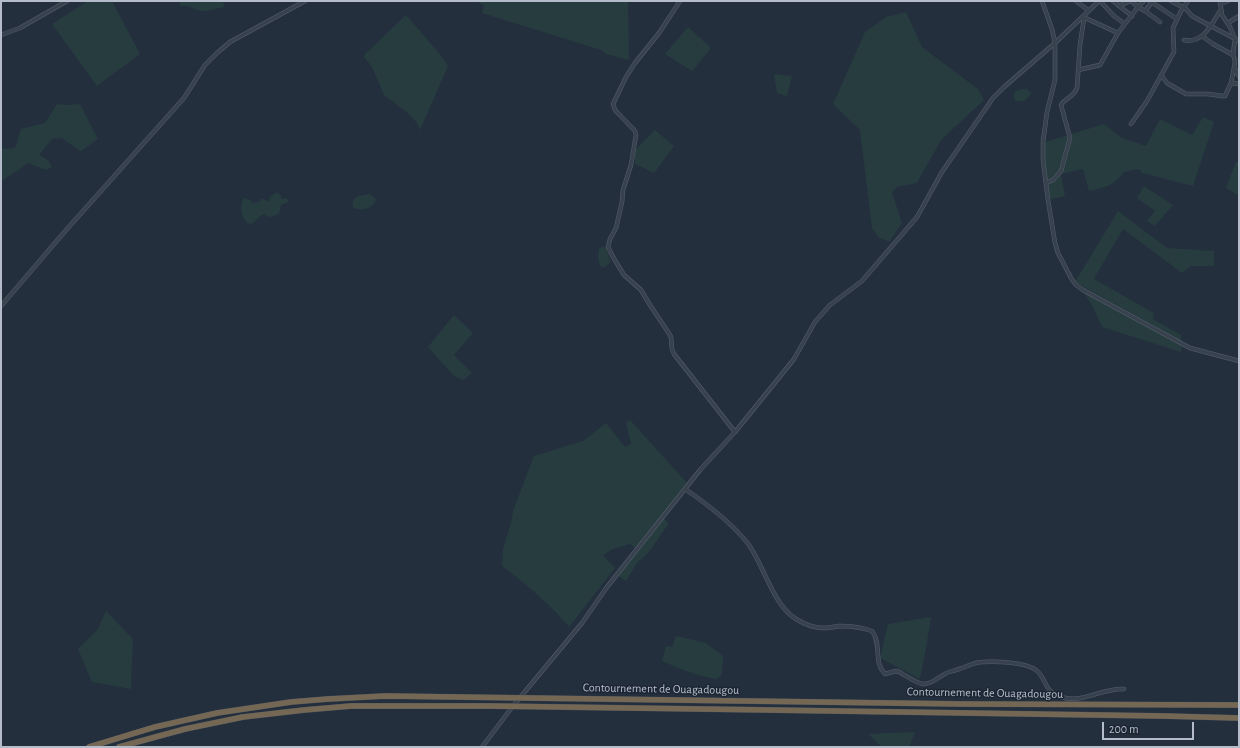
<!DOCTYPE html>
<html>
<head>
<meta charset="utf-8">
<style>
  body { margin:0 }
  #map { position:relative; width:1240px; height:748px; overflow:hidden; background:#242f3e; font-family:"Alegreya Sans",sans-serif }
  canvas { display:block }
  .frame { position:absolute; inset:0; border:2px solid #b4bcc9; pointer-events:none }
  .scale { position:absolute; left:1102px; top:722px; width:92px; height:18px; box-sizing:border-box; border:2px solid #b4bcc9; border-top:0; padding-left:5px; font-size:12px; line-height:14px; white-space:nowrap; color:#b4bcc9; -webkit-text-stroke:3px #1d2633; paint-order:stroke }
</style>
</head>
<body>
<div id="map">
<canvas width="1240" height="748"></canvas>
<div class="frame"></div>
<div class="scale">200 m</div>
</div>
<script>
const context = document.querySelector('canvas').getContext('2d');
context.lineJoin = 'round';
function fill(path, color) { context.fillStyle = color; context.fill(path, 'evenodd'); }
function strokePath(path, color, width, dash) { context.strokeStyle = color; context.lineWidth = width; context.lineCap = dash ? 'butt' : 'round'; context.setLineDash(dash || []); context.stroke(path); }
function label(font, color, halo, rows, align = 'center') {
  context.font = font + ' "Alegreya Sans",sans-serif'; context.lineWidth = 3; context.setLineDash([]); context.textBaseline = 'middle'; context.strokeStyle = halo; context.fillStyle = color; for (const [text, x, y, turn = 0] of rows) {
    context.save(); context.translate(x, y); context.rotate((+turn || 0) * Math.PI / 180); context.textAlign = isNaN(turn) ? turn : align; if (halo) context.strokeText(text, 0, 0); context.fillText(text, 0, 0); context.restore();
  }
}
const green = new Path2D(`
  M88,1H112L140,54L97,86L52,24Z
  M180,1H223L224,7C218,8 210,11 204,11C196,11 189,4 181,6L179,3Z
  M476,1H628L629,60L606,54L601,50L482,13L484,6Z
  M906,12L922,47L978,89L984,100L941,140L917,183L897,187L892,193L902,223L889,242L878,237L872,228L860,130L833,104L865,32L886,17Z
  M406,15L439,53L448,66L420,130L417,123L409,114L384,95L372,67L364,57L365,54Z
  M688,27L711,48L692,71L665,54Z
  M774,74L792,76L787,96L777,93Z
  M1023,89H1027L1031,93C1027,100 1024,102 1016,101C1010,94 1016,90 1023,89Z
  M57,104L66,105L80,104L98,139L81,151L61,138L52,139L39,155L49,161L52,167L46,170L28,163L20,169L1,181V149L15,148L21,129L45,123Z
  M1203,117L1214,122L1193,186L1142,173L1139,169L1124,172C1112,187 1106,187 1089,191L1083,169L1061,174L1065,196L1048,200L1042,143L1104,124L1122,138L1146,146L1160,119L1192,135Z
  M655,130L674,146L654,173L635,164V150Z
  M1236,162H1239V196L1226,188Z
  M1144,186L1173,205L1155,226L1147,221L1155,211L1137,198Z
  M277,192L281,196L282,199L286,198L288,200V202L281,205L279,214L269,217L263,214L252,224L247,223C241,215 240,208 243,198L251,200L252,203L259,202L262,198L268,202L271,196Z
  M370,194L376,199C373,209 362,211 353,208C351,195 360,196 370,194Z
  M1118,211L1167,248L1214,251V266H1191L1182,273L1123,229L1094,279L1154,313L1153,319L1181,335V341L1075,282Z
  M604,246C608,250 608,257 611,262L605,267H601C598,261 598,256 599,249Z
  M1081,288L1182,344L1181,352L1102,327L1091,303Z
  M454,315L473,333L454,355L472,373L463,380L454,376L428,347Z
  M630,420L689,485L663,518L669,523L649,552L637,563L626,581L617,575L637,549L630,544L613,549L603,555L615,568L569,627C550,604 526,584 502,566L503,549L512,519L513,511L534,456L583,441L606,423L625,447L631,444L626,423Z
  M106,611L133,639L131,689L92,682L78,649L98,629Z
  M931,617L927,642L920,679L880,658L888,624Z
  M676,636L706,643L723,656L722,674L717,679C697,676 680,669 662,661L666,646L672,647Z
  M915,732L909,747H883L880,745L868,734Z`);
const minor = new Path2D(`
  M680,1L659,33L635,63L626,77L613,104L615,110L635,131L636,135L631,165L623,190L622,202L616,228L610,239L608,247L613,257L624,275L641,290L650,305L668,332L671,337L672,349L674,354L735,432
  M1042,1L1052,29L1055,43V80L1047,112L1043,142V160L1048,200L1055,243L1058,253L1071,278L1076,285L1083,290L1190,348L1239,361
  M1076,1L1089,11
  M1100,1L1114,16L1125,24
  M1113,1L1132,16
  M1131,1L1138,7L1144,1
  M1150,1L1177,19
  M1171,1L1186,9L1192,16L1239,41
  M1220,4L1228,1
  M1119,6L1130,1
  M1145,11L1160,22
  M1083,17L1118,33
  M1228,23L1239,16
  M1,35L20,28L67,1
  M1202,36L1213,44L1233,55
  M1184,40C1203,44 1212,24 1220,11
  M1234,68L1239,76
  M1078,70L1100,65L1118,33L1138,7L1145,11L1152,2
  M1161,75L1167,83L1186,94H1208L1222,96H1225L1231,83L1234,68L1235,61L1233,54L1235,39L1230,27L1222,15L1220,1
  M1231,83L1239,84
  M1131,124L1147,101L1174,52L1173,28L1181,11L1188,1
  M1046,183L1053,180L1061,171L1070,138L1061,105C1065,98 1074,97 1077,88L1080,45L1084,18
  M1,306L67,229L184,98L205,65L217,53L230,42L305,1
  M685,489C707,504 733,524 749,545C764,566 773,605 796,619C804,624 814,628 824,628C829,628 834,627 839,626C851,626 861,627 872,631C882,644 873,662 885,674L896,671L899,672C905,675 917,684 923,684C931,685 938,677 945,674C949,671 955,671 959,669C967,667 974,662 982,662C996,661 1025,662 1036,670C1048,679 1042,693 1065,698C1085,702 1103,688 1124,689
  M482,747L513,706L582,623L607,587L700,470L735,432L778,379L794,359L815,322L830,305L862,281L917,217L942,172L993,98L1004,87L1055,43L1099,1`);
const highway = new Path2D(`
  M89,747L155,727L217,713L291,702L328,699L385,696L962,704L1239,705
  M119,747L185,729L243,717L304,710L351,706H490L770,710L1163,716L1239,718`);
const streetNames = [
  ["Contournement de Ouagadougou",661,689,1],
  ["Contournement de Ouagadougou",985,693,1]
];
fill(green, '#263c3f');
strokePath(minor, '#565f6c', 4.5);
strokePath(highway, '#434c59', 6);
strokePath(minor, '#38414e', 3.5);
strokePath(highway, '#746855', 5.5);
label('12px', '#b4bcc9', '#1d2633', streetNames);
</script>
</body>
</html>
